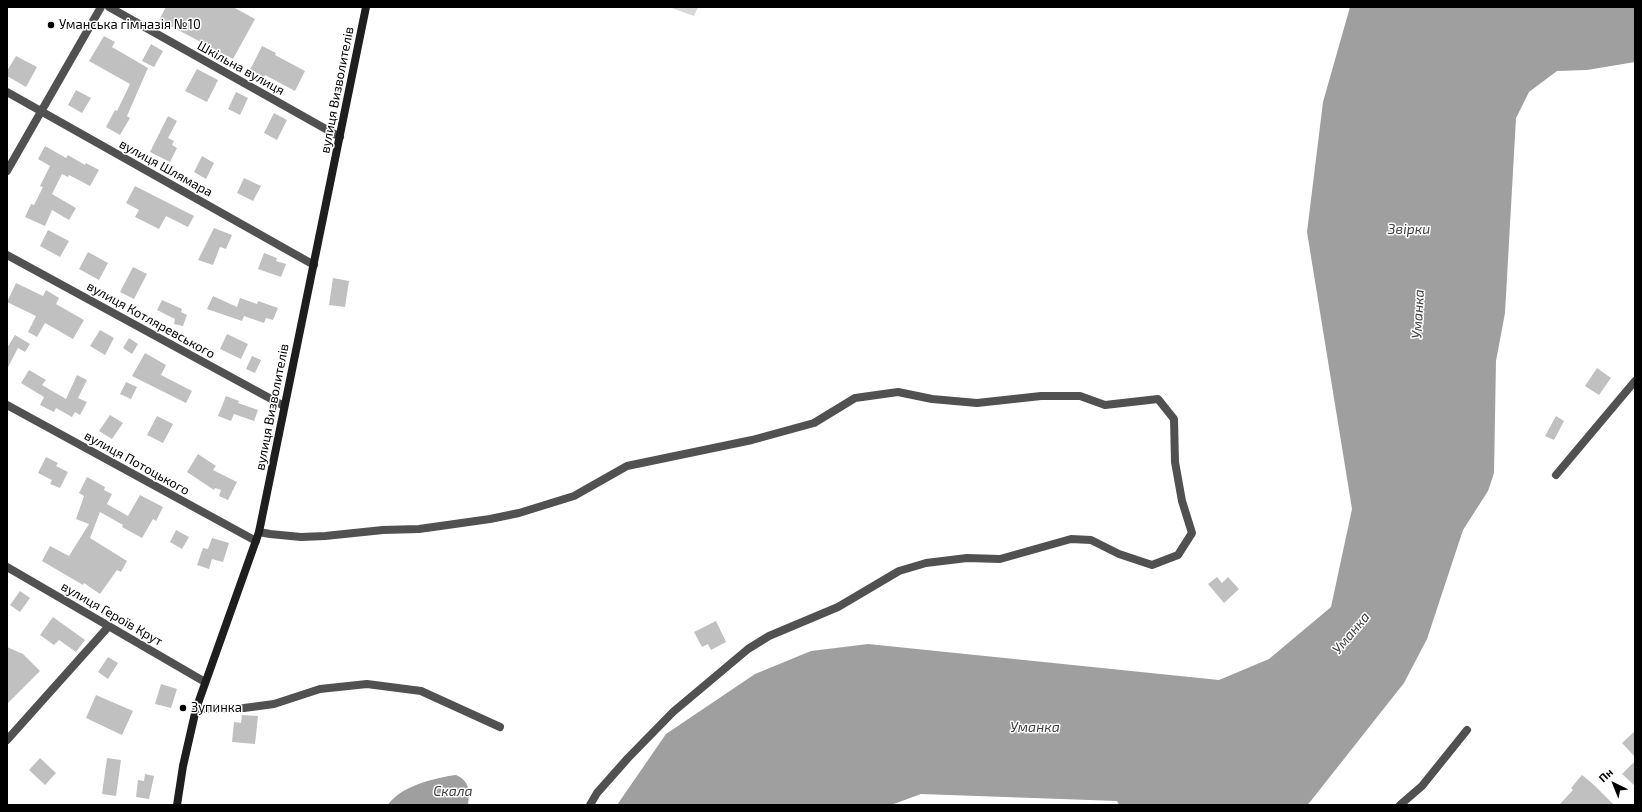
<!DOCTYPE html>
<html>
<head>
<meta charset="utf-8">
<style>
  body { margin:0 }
  #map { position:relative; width:1642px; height:812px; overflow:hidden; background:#fff; font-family:"Exo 2",sans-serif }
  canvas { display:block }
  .frame { position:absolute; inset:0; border:8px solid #000; pointer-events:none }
  .north { position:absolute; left:1594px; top:764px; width:40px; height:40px; -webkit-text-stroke:3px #fff; paint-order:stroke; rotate:317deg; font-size:11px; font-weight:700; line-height:16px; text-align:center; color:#000 }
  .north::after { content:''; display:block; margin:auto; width:14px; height:18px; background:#000; clip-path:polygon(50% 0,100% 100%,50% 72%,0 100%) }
</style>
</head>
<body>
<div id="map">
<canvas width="1642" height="812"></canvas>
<div class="frame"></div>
<div class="north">Пн</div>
</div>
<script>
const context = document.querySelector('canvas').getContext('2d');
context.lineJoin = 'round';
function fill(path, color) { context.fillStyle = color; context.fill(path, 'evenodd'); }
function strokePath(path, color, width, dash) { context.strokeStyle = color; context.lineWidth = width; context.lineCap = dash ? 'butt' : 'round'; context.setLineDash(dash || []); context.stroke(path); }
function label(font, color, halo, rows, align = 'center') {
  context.font = font + ' "Exo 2",sans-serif'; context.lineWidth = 3; context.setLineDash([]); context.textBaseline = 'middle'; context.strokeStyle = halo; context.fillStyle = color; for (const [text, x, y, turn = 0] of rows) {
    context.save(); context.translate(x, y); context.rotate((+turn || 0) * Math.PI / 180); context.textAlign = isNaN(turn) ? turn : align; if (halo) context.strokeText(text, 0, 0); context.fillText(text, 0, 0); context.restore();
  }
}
const green = new Path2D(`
  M669,7H698L694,16Z`);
const water = new Path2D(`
  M1350,7H1635V62L1587,70L1557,71L1529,92L1516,118L1505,313L1496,361L1494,473L1488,491L1463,530L1427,639L1404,683L1310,802L1307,805H1119L1117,801L921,794L891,805H617L666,734L755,674L811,651L868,644L1219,680L1269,659L1331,607L1352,509L1307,232L1323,102Z
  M456,775C470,781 470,792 468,805H388C400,786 435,778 456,775Z`);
const building = new Path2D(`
  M166,7H233L255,19L233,59L159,20Z
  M104,36L115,42L112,47L148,68L127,116L130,118L120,135L106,127L115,110L117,111L130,84L89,61Z
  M151,44L163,51L154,67L142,61Z
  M262,46L276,53L275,55L305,71L295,91L265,75L264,77L250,70Z
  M16,56L37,67L26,87L7,76V71Z
  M197,69L218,80L207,102L185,91Z
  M76,90L91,98L82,113L68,105Z
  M236,92L248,98L240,115L228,109Z
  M274,113L287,120L277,140L264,133Z
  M168,116L177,121L168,138L174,141L172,145L177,148L170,162L150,152Z
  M45,146L66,158L68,155L85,165L86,163L99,170L90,186L69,175L68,177L62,174L52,194L76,208L69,220L52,210L45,226L25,217L31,204L34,205L43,187L40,186L50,166L38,159Z
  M202,156L214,163L206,179L194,172Z
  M244,178L261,186L253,201L237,193Z
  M135,186L194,216L188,227L166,216L159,229L135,217L139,210L126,203Z
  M214,228L232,235L226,249L220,247L213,265L198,260Z
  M48,230L69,241L60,257L40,246Z
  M88,252L108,263L99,280L79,269Z
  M264,253L277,258L276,261L286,264L281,277L258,269Z
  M133,267L147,274L134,299L120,292Z
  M333,278L349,281L345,307L329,305Z
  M16,283L43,296L46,290L59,298L56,304L84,320L73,339L45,323L37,337L28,332L36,316L7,302Z
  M213,296L237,307L240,298L257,304L258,301L278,308L273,320L266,318L264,323L244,316L242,321L207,309Z
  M162,300L182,309L181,312L187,315L183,326L174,324L175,319L157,310Z
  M100,330L114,338L105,355L90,346Z
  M227,334L248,344L241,359L220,349Z
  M15,335L30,344L25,352L18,348L7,369V348Z
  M129,338L138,344L132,354L123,348Z
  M145,353L166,365L161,375L192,391L186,403L132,376Z
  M252,356L261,360L255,373L246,369Z
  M1597,368L1611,378L1599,395L1585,386Z
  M29,370L46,380L42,385L66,399L77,375L87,380L78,398L87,402L80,415L75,412L72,417L56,408L54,412L40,405L44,397L21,383Z
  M126,382L137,387L131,399L120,394Z
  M226,396L239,401L238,403L258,410L254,421L234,414L231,421L218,416Z
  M110,415L123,423L112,439L99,431Z
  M157,416L173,424L163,443L147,435Z
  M1556,416L1564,421L1554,440L1545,436Z
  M198,454L216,466L213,470L237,482L228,500L219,496L221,490L215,488L214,490L187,472Z
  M46,457L58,463L56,466L68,472L60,488L50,484L52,480L38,473Z
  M87,477L105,487L104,490L112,494L107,504L128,516L140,495L163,507L156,521L153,519L142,538L122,527L123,525L100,512L90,538L127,561L121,572L117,570L100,594L84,583L83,585L42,561L50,546L69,556L89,524L76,519L84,496L79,493Z
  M176,530L189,537L182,549L170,542Z
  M212,538L229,543L223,562L212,559L209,569L197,565L203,548L208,549Z
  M1217,577L1222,583L1228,577L1239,589L1224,603L1208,584Z
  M20,591L30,598L20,612L10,605Z
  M53,617L85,640L76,652L59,640L54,645L40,635Z
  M716,621L726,642L711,650L708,644L702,647L694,632Z
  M7,647L23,654L40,671L7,704Z
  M108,657L118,663L108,679L98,672Z
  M161,684L177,689L171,708L155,704Z
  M96,695L133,711L122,735L86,718Z
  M242,715L258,716L255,744L232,742L234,722L241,723Z
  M1635,731V757L1622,743Z
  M40,758L56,773L45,785L29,770Z
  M107,758L121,760L116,796L102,794Z
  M1635,761V786L1622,774Z
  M145,774L154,776L149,799L136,797L138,780L144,781Z
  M1582,775L1593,784L1614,805H1559L1573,790L1571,788Z`);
const minor = new Path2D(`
  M109,7L340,137
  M7,92L314,265
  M7,171L101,7
  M7,255L284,406
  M7,405L256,541
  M1556,475L1635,381
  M259,532L270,534L301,537L325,536L383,530L419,529L490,519L519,513L574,496L627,466L752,440L814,423L855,398L898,392L932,399L977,403L1041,396H1080L1105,405L1158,399L1174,419L1175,462L1182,501L1192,533L1178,555L1152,565L1119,554L1091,540L1071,539L1000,559L967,558L926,563L899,571L838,607L769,636L748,649L673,712L628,758L597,793L590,805
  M7,567L205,682
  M196,709L244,708L274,704L320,689L367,684L421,691L500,727
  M7,740L109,626
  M1400,805L1422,786L1467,730`);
const secondary = new Path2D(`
  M177,805L183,766L196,709L259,532L366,7`);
const markers = [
  [51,25,4,"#000"],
  [183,708,4,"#000"]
];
const poiNames = [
  ["Уманська гімназія №10",59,25],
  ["Зупинка",191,708]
];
const streetNames = [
  ["Шкільна вулиця",241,68,29],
  ["вулиця Визволителів",337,90,-79],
  ["вулиця Шлямара",166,168,29],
  ["вулиця Котляревського",151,320,29],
  ["вулиця Визволителів",272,407,-79],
  ["вулиця Потоцького",137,463,29],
  ["вулиця Героїв Крут",112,614,30]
];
const waterNames = [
  ["Звірки",1409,229],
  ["Уманка",1418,314,-87],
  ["Уманка",1351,633,-50],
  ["Уманка",1035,727],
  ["Скала",453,791]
];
fill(green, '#d8d8d8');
fill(water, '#9f9f9f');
fill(building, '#c0c0c0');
strokePath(minor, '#515151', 8);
strokePath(secondary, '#1e1e1e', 8);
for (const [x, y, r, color] of markers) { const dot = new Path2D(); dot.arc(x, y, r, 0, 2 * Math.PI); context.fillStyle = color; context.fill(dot); strokePath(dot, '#fff', 1.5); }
label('13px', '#000', '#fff', poiNames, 'left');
label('13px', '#000', '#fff', streetNames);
label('italic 14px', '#404040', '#fff', waterNames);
</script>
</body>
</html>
